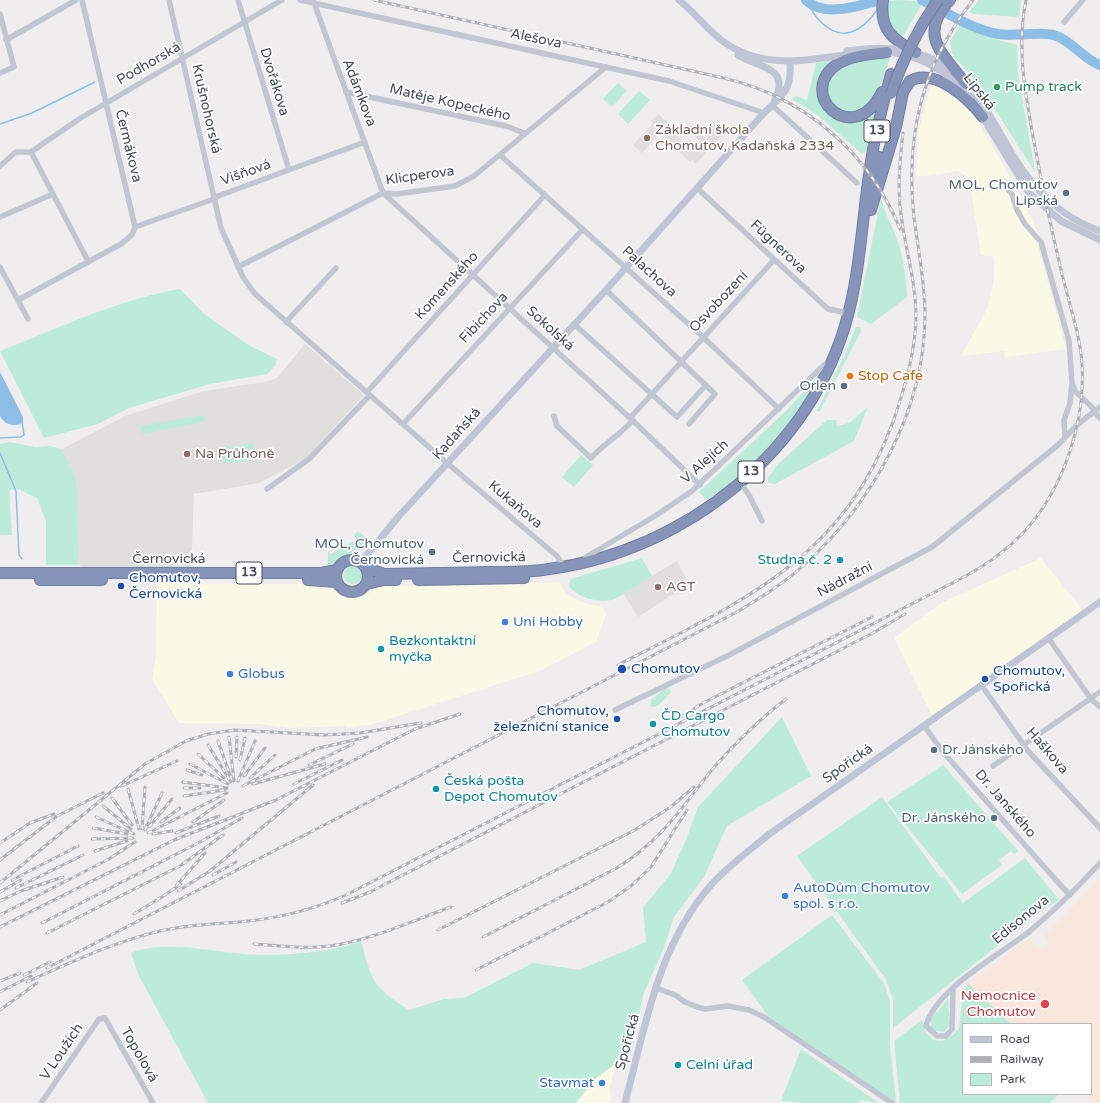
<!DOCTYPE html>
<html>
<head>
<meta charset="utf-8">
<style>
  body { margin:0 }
  #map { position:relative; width:1100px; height:1103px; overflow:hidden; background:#efeded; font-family:"Varela Round",sans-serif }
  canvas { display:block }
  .legend { position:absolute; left:962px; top:1023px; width:130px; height:72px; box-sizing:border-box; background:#fff; border:1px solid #b5b7bd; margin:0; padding:5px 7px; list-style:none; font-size:12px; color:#464c59 }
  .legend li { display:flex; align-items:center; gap:8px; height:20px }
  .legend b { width:20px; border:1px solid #b5b7bd }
</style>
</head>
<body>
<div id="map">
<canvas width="1100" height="1103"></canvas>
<ul class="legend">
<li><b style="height:5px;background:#c0c5d5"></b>Road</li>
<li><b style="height:5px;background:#afb0b7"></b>Railway</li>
<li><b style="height:11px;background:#bdebd9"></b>Park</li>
</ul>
</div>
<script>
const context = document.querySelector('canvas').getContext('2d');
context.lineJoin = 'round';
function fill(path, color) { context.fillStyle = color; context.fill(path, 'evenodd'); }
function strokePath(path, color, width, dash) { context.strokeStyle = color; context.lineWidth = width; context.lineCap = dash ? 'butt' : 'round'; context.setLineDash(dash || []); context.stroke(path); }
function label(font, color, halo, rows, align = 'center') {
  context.font = font + ' "Varela Round",sans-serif'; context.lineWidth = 3.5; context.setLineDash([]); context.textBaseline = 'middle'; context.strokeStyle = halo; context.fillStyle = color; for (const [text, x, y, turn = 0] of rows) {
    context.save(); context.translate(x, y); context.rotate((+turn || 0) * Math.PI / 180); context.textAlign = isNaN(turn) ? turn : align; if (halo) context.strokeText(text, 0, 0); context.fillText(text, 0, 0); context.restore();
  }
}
const commercial = new Path2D(`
  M932,82L971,110L1013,182L1037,230L1039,250L1066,349L1005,357L1004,351L961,356L988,307L994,280V257L981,255L969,177L957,171L930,176H916L919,129Z
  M1041,558L1086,614L937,722L932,716L894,638L941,603Z
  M560,582L565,593L581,602L604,608L606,614L596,642L542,670L367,726L363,725L348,728L346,726L288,728L259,724L179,723L152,679L156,656L157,583L320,584L336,590L346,597H365L373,588L384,586H452Z
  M615,1066L610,1087V1095H612L610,1103H576L596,1078Z`);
const education = new Path2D(`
  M658,114L678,131L675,135L684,143L686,140L690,144L688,147L694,152L698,148L694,146L697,142L700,145L702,143L687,131L686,129L690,124L706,139L708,136L705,134L708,131L710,134L712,132L708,128L714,121L726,131L696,164L692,160L690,162L664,138L666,136L661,132L642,153L633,145L653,123L651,121Z
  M305,344L364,395L305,459L259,483L194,494L191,570L86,569L79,565L78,495L62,449L125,416L204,391L265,382L277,378Z
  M677,561L689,584L638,617L623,593Z`);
const medical = new Path2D(`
  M1100,878V1103H1094L1085,1094H1091V1024H1011L968,983L1028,939L1042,949L1049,942L1044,937Z`);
const green = new Path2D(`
  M898,0L915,1L922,4L902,38C888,31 886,16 887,1Z
  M979,0H1021L1019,17L974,14L969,12Z
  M960,25L998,40L1017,45L1018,74L1035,172L980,86L952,54L950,41Z
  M875,57L890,58C885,74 877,102 862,111C854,116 844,113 837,111L828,98V81L834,72L851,61Z
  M839,59L818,88C820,94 820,102 822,107C834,128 858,122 876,113L870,147L862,154L815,113L791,99L796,96L807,100L816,63Z
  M618,83L627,91L612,107L603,99Z
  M639,91L650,100L628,124L618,114Z
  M881,198C884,212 891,223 896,236C903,255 906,276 907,297L871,324L857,317Z
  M180,289L204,314L250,346L277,359L275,366L267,374L210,384L129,408L98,424L44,438L0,351C59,328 117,300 180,289Z
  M856,327H860L861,331L820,411H817L844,356Z
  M819,375C790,428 758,468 706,500L699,492L786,411Z
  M868,407L854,441L775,484L768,483V478L777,465L827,420H836L837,426L849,423Z
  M204,415L205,422L142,434L141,426Z
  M9,442L36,447L49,446L62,449L75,477L78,495L79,565H46V521L37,498L18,489L9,490L12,535H0V444Z
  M254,443L256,460L224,463L222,447Z
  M581,455L593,465L574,487L562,477Z
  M358,531L369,540L357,552L341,557L328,568V550L331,554L356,539L354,535Z
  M642,558L652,576C645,580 616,600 611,600C599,603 574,597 569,585L571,579Z
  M344 575a9 9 0 1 1 18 0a9 9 0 1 1-18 0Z
  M666,687L669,689L671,692L661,703L655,707L650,706L651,700Z
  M782,717L811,776L727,826L704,877L674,917L664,948L643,995L631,1052L596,1078L576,1103H208L138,974L131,953C164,940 209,951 243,954C276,957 331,953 361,941C372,981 372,987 409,1010L444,999L464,998L533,963L579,970L646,942L643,908L671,873L686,840L698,807Z
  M943,765L1018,851L1014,854L1011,851L999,860L1002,865L962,894L887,802Z
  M882,797L941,878L944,877L963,903L1025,858L1059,900L1044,909L893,1028V1000L887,981L797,856Z
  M832,915L884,983L890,1001V1045L896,1103L769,1017L742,980Z
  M968,983L1011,1024H963V1094H1059L1050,1103H900L894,1041L922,1020C924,1032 932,1046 947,1039C951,1037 956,1031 959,1028L963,993Z
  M948,999L950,1025L944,1032L935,1031L931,1028V1019Z
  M801,1049L879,1103L860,1100L859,1103H803L781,1101Z`);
const water = new Path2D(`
  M0,372L23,417V423C14,427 5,425 0,416Z`);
const stream = new Path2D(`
  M807,2C811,8 815,17 821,22C843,44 863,30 877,10
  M0,124L32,113L95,82
  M0,438L21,437L24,435L22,421
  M0,453L16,491L19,555L22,559`);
const river = new Path2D(`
  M806,0C825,18 858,6 880,0
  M922,0C946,12 971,29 998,34C1017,37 1043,30 1059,37C1074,44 1085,60 1100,65`);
const street = new Path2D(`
  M82,0L135,227
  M169,0L221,228L243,277L254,293L447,463L557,556L564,567
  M238,0L289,170
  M300,0L669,81L764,113
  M313,0L383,193
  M0,14L14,67L0,73
  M1064,22L1083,0
  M6,40L76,0
  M346,92L506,126L524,133
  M772,105L857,183
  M31,152L79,119L282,0
  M500,155L703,337L779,409
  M0,166L16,152H31L88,261
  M1002,183L1012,194L1017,210L1025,224L1041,242L1069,341L1072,383L1070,403L1064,420L1065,437
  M697,188L828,309L848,313
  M383,193L630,418L700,485
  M0,217L53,194
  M135,227L214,199L218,196L365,142
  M0,267L28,319
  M238,267L383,193L397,194L455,186L474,176L606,67
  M606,290L715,394L689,424
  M18,300L121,244L132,235L135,227
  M286,322L336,268
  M574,324L677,417L706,385
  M1072,384L1076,392L1096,411
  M367,392L545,195
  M1094,412L1100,418
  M554,416L557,426L591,458C604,444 620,435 633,420
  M630,418L774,260
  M403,424L583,229
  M740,482L749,495L762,521
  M267,489L309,459L370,395
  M586,557L655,516L692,491L824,365
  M1049,639L1091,699L1100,707
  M982,686L1028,751L1100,828
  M615,710L729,655L932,547L1058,445L1077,425L1100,407
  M925,727L943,752L1054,878L1070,895
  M993,766L1100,692
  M656,988L675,995L685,1002L697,1007L705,1009L728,1006L749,1010L764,1017L892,1103
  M953,989L952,1029L946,1036H937L926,1026C936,988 1000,955 1030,931C1055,910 1078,887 1100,863
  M41,1103L99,1019L105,1018L153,1103`);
const secondary = new Path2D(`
  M679,0C694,12 706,28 721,40C763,71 805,60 853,54
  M847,51C884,45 920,47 951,70
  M883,52C918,53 948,71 970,98
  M738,55C758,68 792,66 774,102
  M963,81C985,102 998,131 1014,157C1034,190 1063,218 1100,231
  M980,113L1029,193L1061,221L1100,240
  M361,562L399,516L606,290L764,113C783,94 792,91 790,61
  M625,1103C645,1027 658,945 711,885C728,866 749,851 768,835L1100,602`);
const highway = new Path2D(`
  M883,0C879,29 892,39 916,53
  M950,0C917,35 943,54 966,84
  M882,92C853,151 793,92 839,63C853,55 872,54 887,52
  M873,194L879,157
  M871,210L896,127L903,92L910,81C935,67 968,98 983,117
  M336 576a16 16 0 1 1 32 0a16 16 0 1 1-32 0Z
  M367,568L384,574C417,573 450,573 483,572C505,572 527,573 549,569C685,551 813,450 848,315C860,269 862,222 869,175C873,141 882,107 891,74
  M0,573H321L337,570
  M40,580H102
  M308,580L337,582
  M418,580L524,578
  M367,584L384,580H396`);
const rail = new Path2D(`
  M374,0L724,78C804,97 869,152 900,229
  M618,665C740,602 842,561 893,422C905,387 915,354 916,317C916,281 905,248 901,214C897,187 900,160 903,133
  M680,718L703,703L872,617
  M229,737L234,781
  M218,741L230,775
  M208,745L231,782
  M198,754L224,778
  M236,757L237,737
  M240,760L245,738
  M190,764L228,784
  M309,765L353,744
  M187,770L202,775
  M244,776L265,748
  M250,778L275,755
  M238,781L255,741
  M183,782L227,788
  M253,784L325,764
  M294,784L342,760
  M122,786L177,761
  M243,786L315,749L367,737
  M184,788H200
  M128,789L139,829
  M184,796L225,790
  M112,798L132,825
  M103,806L131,829
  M96,817L134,834
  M161,822L180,808
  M193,822L224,800
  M149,827L172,799
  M93,828L127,834
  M142,829L145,787
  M145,830L162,793
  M148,833L227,793
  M176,833L219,816
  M153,834L172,831
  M92,839L133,838
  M0,843L30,823L54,814
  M95,851L127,841
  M0,860L57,816L103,793
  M213,875L236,862
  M12,880L78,846
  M0,883L145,764L186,741L208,734L235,730L325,735L360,733L421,723
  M176,886L205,853
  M16,888L83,855
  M178,891L210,871L313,785
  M0,892L21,880
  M0,901L21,891L63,877
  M156,901L181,884
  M342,903L370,892L873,633L905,614
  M134,914L160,898
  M0,915L109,859L135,842
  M42,923L200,842L242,818
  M0,927L174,840L276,800L415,729L460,714
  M438,930L635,830L672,806L694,787
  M47,933L180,866L223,835
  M483,937L615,869C659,843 680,810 711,771C731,747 761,718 786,699
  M254,944C279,946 305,949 330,946C369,941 414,920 451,907
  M47,968L737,612C760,598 783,584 803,566C873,503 925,410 925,314C925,282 918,249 914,217C905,136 922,65 973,0
  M476,970L608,902L631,886L651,867L687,810
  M24,975L50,962
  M0,981L20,973
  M27,982C69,963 125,937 170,929C196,924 223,924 249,921C283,917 315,909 346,895L962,578C985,566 1005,552 1023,533C1063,490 1086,422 1082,364C1080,334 1069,304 1062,274C1052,232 1043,190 1035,147C1026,98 1016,50 1026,0
  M0,992L31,976
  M0,1010L37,983`);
const highwayBridge = new Path2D(`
  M891,94C902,61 918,29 938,0`);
const markers = [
  [997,87,4,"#2e9e5b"],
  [647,138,4,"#8d6e63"],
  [1066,193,4,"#5c6f8a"],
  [850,376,4,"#e8710a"],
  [844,386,4,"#5c6f8a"],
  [187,454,4,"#8d6e63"],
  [432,552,4,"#5c6f8a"],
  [840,560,4,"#0f9aa8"],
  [121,586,4,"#1a4fb4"],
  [658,587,4,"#8d6e63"],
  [505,622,4,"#3f7fe0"],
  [381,649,4,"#0f9aa8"],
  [622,669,5,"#1a4fb4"],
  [230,674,4,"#3f7fe0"],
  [985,679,4,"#1a4fb4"],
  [617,719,4,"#1a4fb4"],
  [653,724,4,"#0f9aa8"],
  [934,750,4,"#5c6f8a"],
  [436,789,4,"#0f9aa8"],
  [994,818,4,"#5c6f8a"],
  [785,896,4,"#3f7fe0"],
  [1045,1004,5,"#e0444e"],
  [678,1065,4,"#0f9aa8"],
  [602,1083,4,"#3f7fe0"]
];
const shields = [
  [877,131,26],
  [751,472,26],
  [249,573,26]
];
const shieldNames = [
  ["13",877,131],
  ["13",751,472],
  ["13",249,573]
];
const streetNames = [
  ["Alešova",536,39,12],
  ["Podhorská",149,64,-30],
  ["Dvořákova",274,82,73],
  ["Lipská",979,92,52],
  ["Adámkova",359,93,69],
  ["Matěje Kopeckého",450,103,13],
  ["Krušnohorská",206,109,77],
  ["Čermákova",128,146,76],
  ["Višňová",246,173,-20],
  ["Klicperova",420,176,-8],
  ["Fügnerova",778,247,43],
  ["Palachova",649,272,42],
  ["Komenského",447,286,-48],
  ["Osvobození",719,302,-47],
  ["Fibichova",484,318,-47],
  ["Sokolská",550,329,42],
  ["Kadaňská",457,434,-48],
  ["V Alejích",705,462,-42],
  ["Kukaňova",515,505,40],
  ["Černovická",489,558,-1],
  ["Černovická",169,559],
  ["Nádražní",845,580,-28],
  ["Haškova",1047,751,49],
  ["Spořická",848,764,-35],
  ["Dr. Janského",1005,804,49],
  ["Edisonova",1021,920,-39],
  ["Spořická",628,1042,-75],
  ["V Loužích",62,1052,-56],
  ["Topolová",139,1055,60]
];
const leisureNames = [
  ["Pump track",1005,87]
];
const educationNames = [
  ["Základní škola",655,130],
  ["Chomutov, Kadaňská 2334",655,146],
  ["Na Průhoně",195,454],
  ["AGT",666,587]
];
const serviceNames = [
  ["MOL, Chomutov",1058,185],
  ["Lipská",1058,201],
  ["Orlen",836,386],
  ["MOL, Chomutov",424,544],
  ["Černovická",424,560],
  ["Dr.Jánského",942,750,"left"],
  ["Dr. Jánského",986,818]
];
const foodNames = [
  ["Stop Cafe",858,376]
];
const cultureNames = [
  ["Studna č. 2",832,560,"right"],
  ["Bezkontaktní",389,641],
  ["myčka",389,657],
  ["ČD Cargo",661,716],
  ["Chomutov",661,732],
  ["Česká pošta",444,781],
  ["Depot Chomutov",444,797],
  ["Celní úřad",686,1065]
];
const transitNames = [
  ["Chomutov,",129,578],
  ["Černovická",129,594],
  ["Chomutov",631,669],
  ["Chomutov,",993,671],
  ["Spořická",993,687],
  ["Chomutov,",609,711,"right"],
  ["železniční stanice",609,727,"right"]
];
const shopNames = [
  ["Uni Hobby",513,622],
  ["Globus",238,674],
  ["AutoDům Chomutov",793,888],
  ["spol. s r.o.",793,904],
  ["Stavmat",594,1083,"right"]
];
const healthNames = [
  ["Nemocnice",1036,996],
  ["Chomutov",1036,1012]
];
fill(commercial, '#faf9e6');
fill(education, '#e0dfde');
fill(medical, '#f9e6dd');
fill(green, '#bdebd9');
fill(water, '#8dbee5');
strokePath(stream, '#8dbee5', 1.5);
strokePath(river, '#8dbee5', 10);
strokePath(highway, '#727fa5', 12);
strokePath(street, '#c1c6d1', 5.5);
strokePath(secondary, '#c0c5d5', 7);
strokePath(highway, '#8794b9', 10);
strokePath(rail, '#afb0b7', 3);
strokePath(rail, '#fff', 1.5, [4.5]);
strokePath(highwayBridge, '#727fa5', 12, []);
strokePath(highwayBridge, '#8794b9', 10);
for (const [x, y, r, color] of markers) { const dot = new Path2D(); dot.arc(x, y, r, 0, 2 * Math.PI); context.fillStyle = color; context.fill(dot); strokePath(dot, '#fff', 1.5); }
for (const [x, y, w] of shields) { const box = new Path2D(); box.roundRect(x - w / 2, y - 11, w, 22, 3); context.fillStyle = '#fff'; context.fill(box); strokePath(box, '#464c59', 1); }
label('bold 13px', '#464c59', null, shieldNames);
label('14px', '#464c59', '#fff', streetNames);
label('14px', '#27864d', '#fff', leisureNames, 'left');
label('14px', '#785e54', '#fff', educationNames, 'left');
label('14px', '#4e5e75', '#fff', serviceNames, 'right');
label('14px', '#c56008', '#fff', foodNames, 'left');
label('14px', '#0d838f', '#fff', cultureNames, 'left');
label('14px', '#164399', '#fff', transitNames, 'left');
label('14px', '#366cbe', '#fff', shopNames, 'left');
label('14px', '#be3a42', '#fff', healthNames, 'right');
</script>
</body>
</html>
